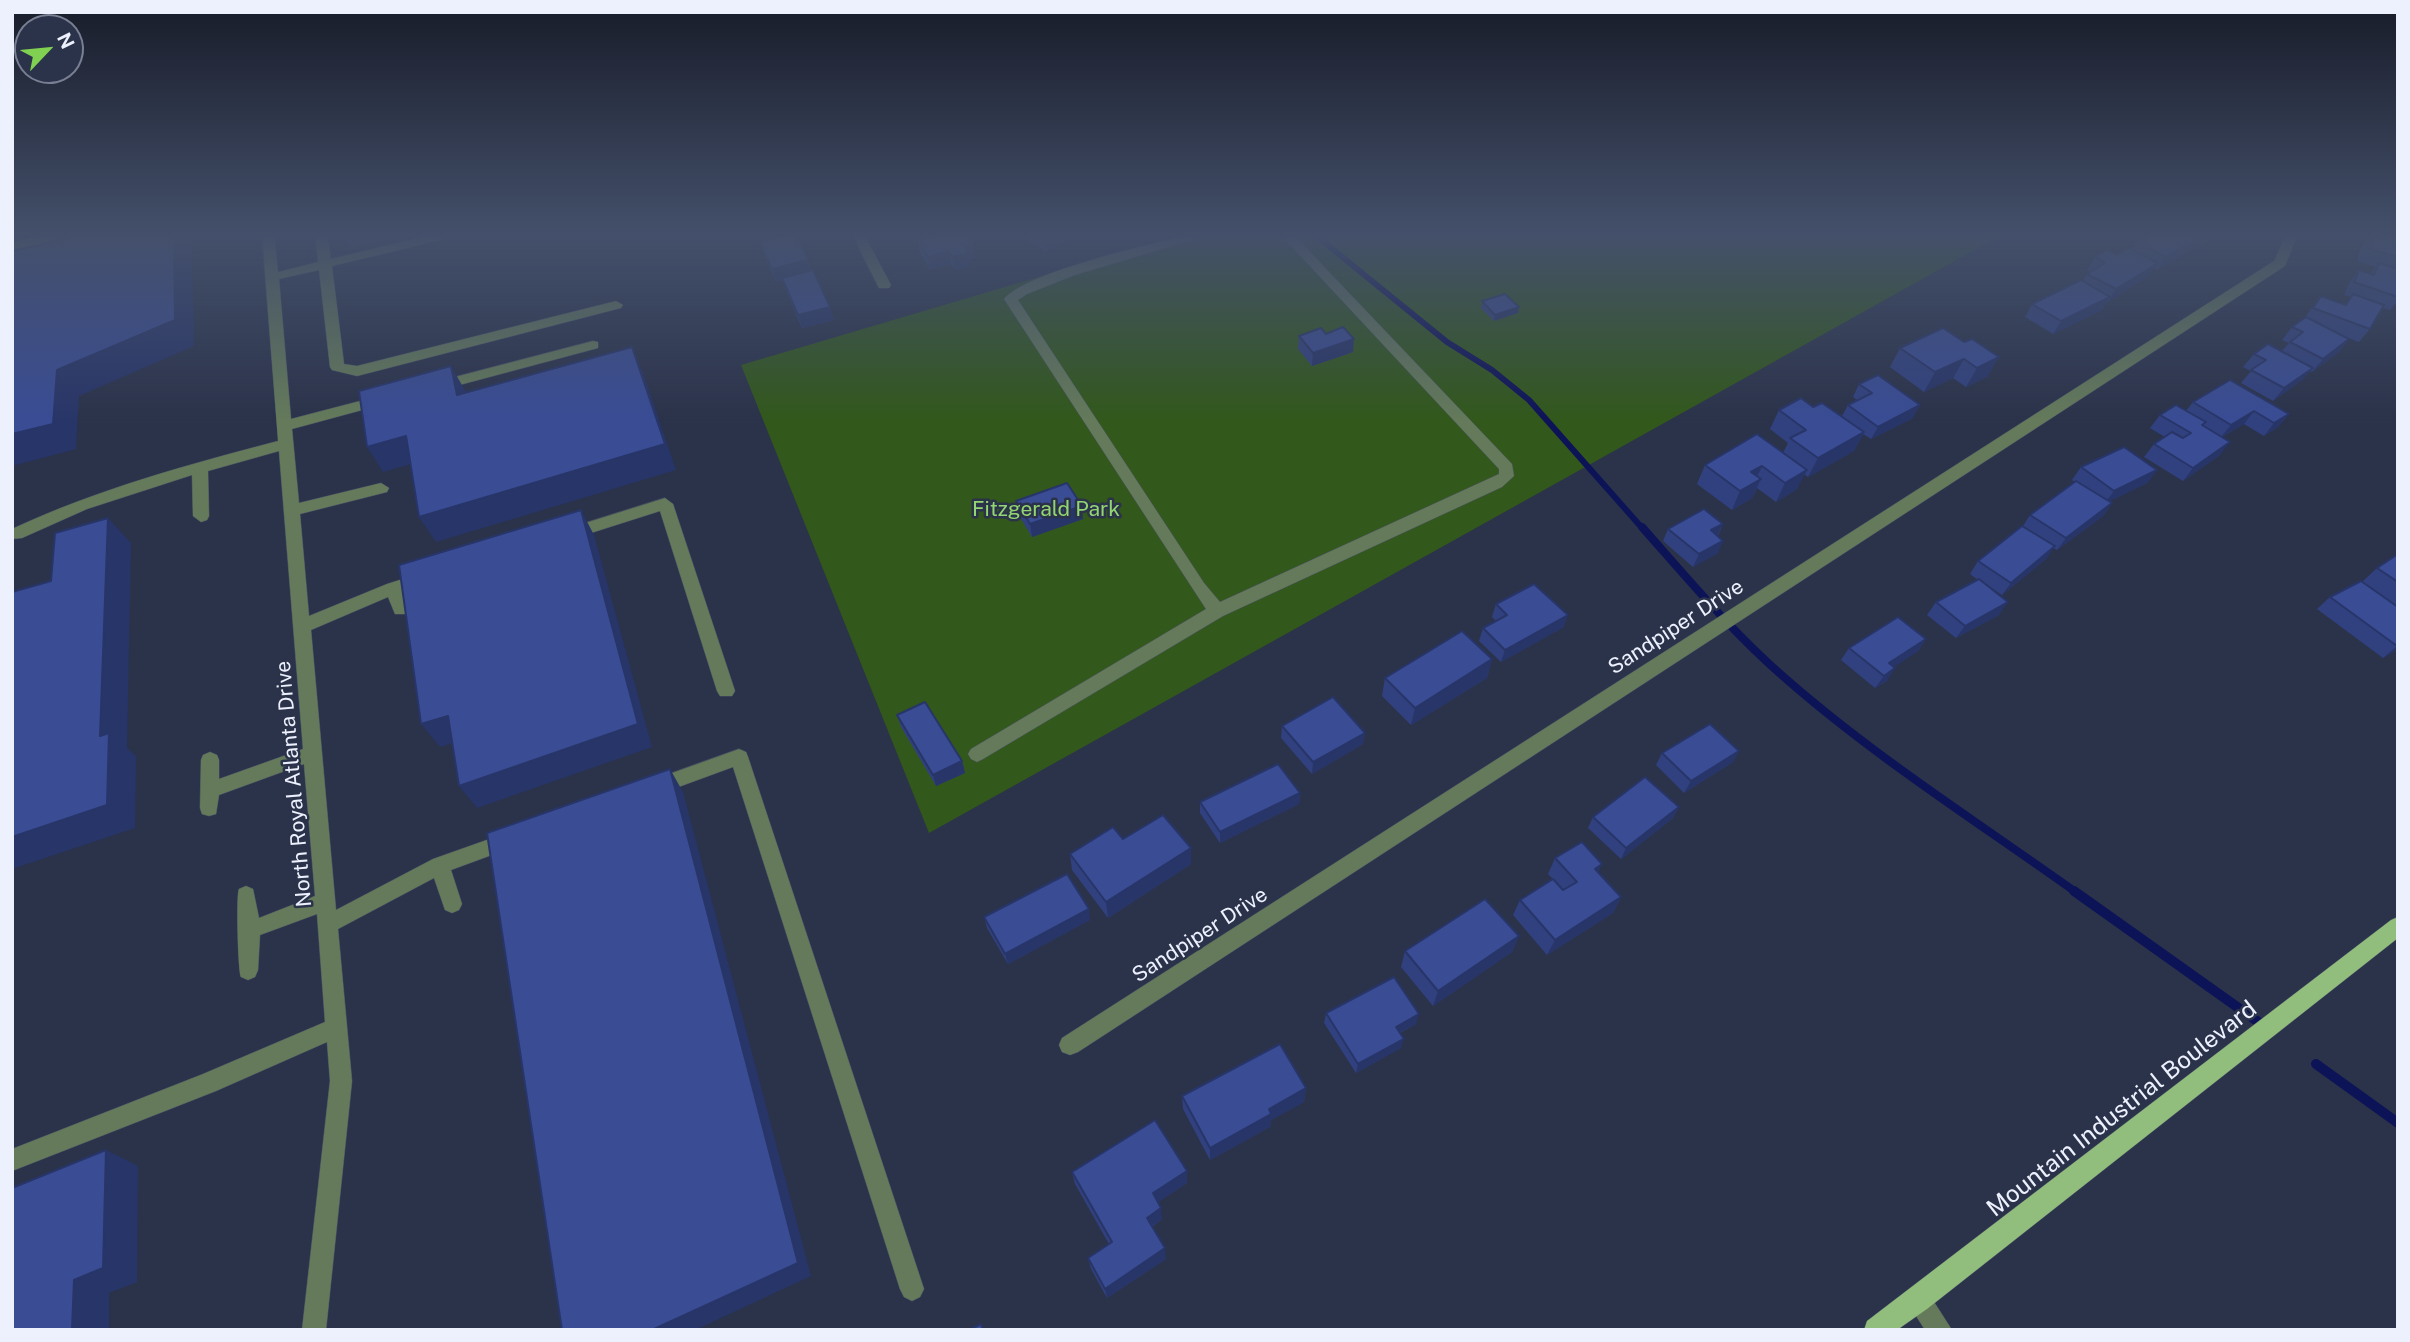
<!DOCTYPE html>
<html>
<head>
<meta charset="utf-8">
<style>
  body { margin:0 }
  #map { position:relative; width:2410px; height:1342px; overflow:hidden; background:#2b334a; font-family:"Public Sans",sans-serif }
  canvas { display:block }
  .frame { position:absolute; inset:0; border:14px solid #edf1fe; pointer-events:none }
  .north { position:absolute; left:14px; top:14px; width:70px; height:70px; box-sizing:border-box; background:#2b334a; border:2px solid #797f92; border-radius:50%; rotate:64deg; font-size:19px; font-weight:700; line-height:28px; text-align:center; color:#edf1fe }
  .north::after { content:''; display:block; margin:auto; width:24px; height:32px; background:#80d051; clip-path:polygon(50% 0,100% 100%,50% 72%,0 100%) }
</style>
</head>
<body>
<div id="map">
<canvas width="2410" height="1342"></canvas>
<div class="frame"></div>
<div class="north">N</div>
</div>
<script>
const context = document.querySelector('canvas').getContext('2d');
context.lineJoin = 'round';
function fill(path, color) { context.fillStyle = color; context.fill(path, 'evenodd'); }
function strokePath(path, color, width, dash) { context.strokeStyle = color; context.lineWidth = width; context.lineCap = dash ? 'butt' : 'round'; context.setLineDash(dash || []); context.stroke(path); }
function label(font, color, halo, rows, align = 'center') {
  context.font = font + ' "Public Sans",sans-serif'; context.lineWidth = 5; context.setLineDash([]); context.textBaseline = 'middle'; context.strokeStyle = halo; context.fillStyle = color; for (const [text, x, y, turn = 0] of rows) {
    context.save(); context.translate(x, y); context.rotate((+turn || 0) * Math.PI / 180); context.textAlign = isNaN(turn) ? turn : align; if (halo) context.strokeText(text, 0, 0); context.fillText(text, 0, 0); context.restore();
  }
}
const green = new Path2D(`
  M1184,234H2003L929,833L741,365Z`);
const streamFar2 = new Path2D(`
  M1314,234L1447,342L1492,370L1529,400L1643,529`);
const streamFar1 = new Path2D(`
  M1642,527C1688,579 1732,632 1785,678C1875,757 1979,823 2077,893`);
const stream = new Path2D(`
  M2074,891L2264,1026
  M2316,1064L2398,1123`);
const minor = new Path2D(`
  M53,234H75L74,237L12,250V242Z
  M262,234H274L278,272L318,262L315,234H327L331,259L434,234H454L453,237L332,266L344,364L357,366L616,301L623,305L621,308L357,376L332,370L330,367L319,270L279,279L291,419L383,395L390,400L388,403L292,429L299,503L381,483L389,488L387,492L300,514L309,616L387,584L425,572L433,578L431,582L403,591L409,609L407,614H395L388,597L311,630L336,910L433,859L512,831L519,833L522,839L519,845L451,870L462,904L459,910L452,913L445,910L434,878L338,929L352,1081L326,1330H302L330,1081L327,1042L216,1091L12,1171V1149L203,1074L325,1022L317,914L260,935L258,970L255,977L248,980L241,977C238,971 236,894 239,889L246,886L253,889L259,918L315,896L304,764L219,795L216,814L209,816L202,814L200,808L201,760L203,755L210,752L217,755L219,760V779L303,749L279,451L208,471L209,516L207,520L201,522L193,516L192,475L87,509L22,538L12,539V529C98,489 187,465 278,441Z
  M852,234H864L891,285L889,288H879Z
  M1193,234H1212L1075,275L1027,294L1018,300L1204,583L1220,602L1499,474V469L1280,234H1293L1512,464L1514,476L1502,487L1223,616L983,759L977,762L971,759L968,754L971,749L1206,609L1004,299C1028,271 1153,244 1193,234Z
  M2286,234H2298L2285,266L1078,1052L1070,1055L1062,1052L1059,1045L1062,1038L2274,261Z
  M593,341L598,342V348L437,391L430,386L432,383Z
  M665,498L673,504L735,691L732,696H720L717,691L660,511L569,540L561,534L563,530Z
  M739,749L746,752L748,757L924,1289L920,1297L912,1301L904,1297L900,1289L733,767L654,796L647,794L645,788L647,782Z
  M1918,1288L1927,1291L1952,1330H1925L1906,1300L1909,1291Z`);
const major = new Path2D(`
  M2398,917V938L1927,1309L1897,1330H1864L1867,1321L2391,920Z`);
const wall = new Path2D(`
  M1026,234H1078L1046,252L1026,239Z
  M2153,234H2210L2202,245L2157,270L2154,268L2149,276L2108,302H2107L2102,310L2053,334L2025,317L2032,304L2083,281L2087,274L2090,272L2087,270L2095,257L2117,255L2132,250L2137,242Z
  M2384,234H2398V301L2390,310L2383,308L2370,329L2359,342L2346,337L2349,339L2339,352L2312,372L2310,371L2302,380L2273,401L2241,383L2251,371L2243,367L2254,354L2282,351L2289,343L2282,340L2292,327L2305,317L2321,296L2345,304L2351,297L2344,295L2349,283L2359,270L2370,274L2376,267L2357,261L2360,249L2370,236L2380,239Z
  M917,240L976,258L970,260L971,266L955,270L951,264L930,270L920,253Z
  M760,242L808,260L811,270L834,320L802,328L786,291L782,280L776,282L764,255Z
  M1482,301L1519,307L1518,313L1494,321L1481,308Z
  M1943,328L1988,376L1966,387L1953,378L1924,392L1890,367L1900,348Z
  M1326,334L1353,352L1312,366L1298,349L1299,336Z
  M1859,384L1913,418L1871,439L1863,434L1854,451L1808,477L1804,474L1797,489L1776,502L1757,488L1752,498L1732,510L1697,484L1705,465L1783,453L1788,443L1770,429L1779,410L1813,407L1842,416L1848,405L1857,400L1853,397Z
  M2193,402L2289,414L2278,427L2264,436L2244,424L2222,437L2220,455L2183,481L2144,457L2154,444L2165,437L2150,428L2160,415L2186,411Z
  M2081,467L2157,470L2147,483L2110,501L2112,503L2103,516L2057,550L2053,548L2046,559L2002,595L1986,584L1999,615L1956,638L1927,615L1936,602L1978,580L1970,574L1978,561L2023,526L2030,515L2075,482L2072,480Z
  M1016,501L1083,519L1032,537L1018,514Z
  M1723,524L1718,536V553L1693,567L1663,541L1668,529Z
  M2398,554V649L2383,658L2317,609L2330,597L2362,582L2377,568Z
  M1496,604L1564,627L1501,662L1479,641L1483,628L1496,621L1492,617Z
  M1926,639L1918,651L1893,667L1887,681L1875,688L1841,660L1849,648Z
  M1492,659L1487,678L1411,725L1382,696L1385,678Z
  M897,715L962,761L965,773L936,786L901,727Z
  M1282,726L1365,733L1363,744L1312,774L1281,738Z
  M1739,751L1733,762L1684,793L1656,765L1662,753Z
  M1300,793L1299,804L1220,843L1200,813V802Z
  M1679,807L1673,818L1621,859L1588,828L1593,817Z
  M1123,839L1191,848V864L1108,918L1072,870L1070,854Z
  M1555,858L1598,872L1621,897L1613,913L1547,955L1513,915L1520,900L1553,879L1548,874Z
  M984,917L1090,920L1008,964L987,928Z
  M1519,936L1512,952L1433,1006L1401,967L1405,951Z
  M1326,1013L1416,1024L1400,1033L1401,1048L1356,1073L1324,1023Z
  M1306,1088L1304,1102L1271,1120L1270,1127L1210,1160L1183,1109L1182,1096Z
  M1187,1171V1183L1158,1202L1162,1219L1152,1227L1166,1259L1107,1298L1091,1269L1088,1258L1109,1244L1075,1184L1072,1172Z`);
const shadedWall = new Path2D(`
  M174,234H192L194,346L79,396L76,449L12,466V434L57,370Z
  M342,234H384L385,240L351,248Z
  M1054,234H1078L1046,252L1045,239Z
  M2208,234H2209L2202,245L2157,270L2166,257Z
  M974,245L976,258L970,260L971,266L955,270L953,257L965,247Z
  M949,251L951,264L930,270L928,257Z
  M808,260L811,272L776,282L772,269Z
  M2158,263L2149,276L2108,302L2116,289Z
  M2110,297L2102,310L2053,334L2061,321Z
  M830,307L834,320L802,328L798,315Z
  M1519,307L1518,313L1494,321L1495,315Z
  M1354,339L1353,352L1312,366L1313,353Z
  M2349,339L2339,352L2312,372L2323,359Z
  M632,347L643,373L676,470L436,542L419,517Z
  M1999,357L1988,376L1966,387L1977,368Z
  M1964,359L1953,378L1924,392L1935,372Z
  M451,366L466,392L472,420L457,395Z
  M2313,368L2302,380L2273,401L2284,388Z
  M1920,405L1913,418L1871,439L1878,427Z
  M2254,411L2244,424L2220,438L2231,425Z
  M2289,414L2278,427L2264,436L2274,423Z
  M1864,432L1854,451L1808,477L1818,458Z
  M406,436L422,461L383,472L367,447Z
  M2230,442L2220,455L2183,481L2193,468Z
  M1762,466L1754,483L1761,479L1752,498L1732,510L1740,491L1751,472Z
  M1807,470L1797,489L1776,502L1785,483Z
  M2157,470L2147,483L2104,504L2114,491Z
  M2112,503L2103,516L2057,550L2066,538Z
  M1082,506L1083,519L1032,537L1030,524Z
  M581,510L594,535L652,747L477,808L459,786Z
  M108,518L131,543L127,748L136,756L135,828L12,869V837L100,736Z
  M1723,524L1717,536L1711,530Z
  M1723,541L1718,553L1693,567L1699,554Z
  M2055,546L2046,559L2002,595L2011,583Z
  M2008,602L1999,615L1956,638L1965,626Z
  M1568,615L1564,627L1501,662L1505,650Z
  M1926,639L1918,651L1881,676L1889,663Z
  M2398,645V649L2383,658Z
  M1492,659L1487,678L1411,725L1415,708Z
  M1895,668L1887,681L1875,688L1884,676Z
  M448,716L466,739L440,747L421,724Z
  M1365,733L1363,744L1312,774L1313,762Z
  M1739,751L1733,762L1684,793L1691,781Z
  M962,761L965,773L936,786L933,775Z
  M670,769L683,792L811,1276L695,1330H652Z
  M1300,793L1299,804L1220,843V832Z
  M1679,807L1673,818L1621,859L1626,848Z
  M1191,848V864L1108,918L1106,902Z
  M1602,864L1595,880V869Z
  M1621,897L1613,913L1547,955L1555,940Z
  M1089,909L1090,920L1008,964L1005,954Z
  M1519,936L1512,952L1433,1006L1438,991Z
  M1419,1014L1416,1024L1393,1036L1396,1027Z
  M1404,1039L1401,1048L1356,1073L1358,1064Z
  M1306,1088L1304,1102L1271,1120L1270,1127L1210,1160V1148L1269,1109Z
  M106,1150L138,1166L137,1282L109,1293V1330H72L74,1280Z
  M1187,1171V1183L1154,1205L1153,1193Z
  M1161,1208L1162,1219L1148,1229L1147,1218Z
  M1165,1248L1166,1259L1107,1298L1105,1289Z`);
const building = new Path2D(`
  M66,234H174L175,320L57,370L53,424L12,434V251L66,239Z
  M795,234L808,260L772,269L760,242Z
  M940,234H966L974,245L965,247L968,253L953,257L949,251L928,257L917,240Z
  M1036,234H1054L1045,239Z
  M2153,234H2208L2166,257L2137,242Z
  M2387,234H2398V257L2367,248L2370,236L2385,240Z
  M2129,248L2158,263L2116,289L2087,274L2105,263L2095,257L2107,250L2117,255Z
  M2379,263L2398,269V297L2354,282L2359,270L2374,275Z
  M813,270L830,307L798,315L782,278Z
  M2081,280L2110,297L2061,321L2032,304Z
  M1505,294L1519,307L1495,315L1482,301Z
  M2353,294L2384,305L2370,329L2313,308L2321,296L2346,305Z
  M2306,317L2349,339L2323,359L2290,342L2303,332L2292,327Z
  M1343,327L1354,339L1313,353L1299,336L1321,328L1326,334Z
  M1943,328L1964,342L1972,339L1999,357L1977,368L1964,359L1935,372L1900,348Z
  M2268,344L2313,368L2284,388L2251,370L2266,360L2254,354Z
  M632,347L665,444L419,517L406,436L367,447L359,391L451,366L457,395Z
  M1878,375L1920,405L1878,427L1848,405L1872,393L1859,384Z
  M2230,380L2289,414L2274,423L2254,411L2231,425L2193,402Z
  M1801,398L1813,407L1822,403L1864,432L1818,458L1790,438L1806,430L1779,410Z
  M2176,405L2206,422L2202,425L2230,442L2193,468L2154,444L2172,432L2183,438L2191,433L2160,415Z
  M1757,434L1807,470L1785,483L1762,466L1751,472L1761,479L1740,491L1705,465Z
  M2124,447L2157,470L2114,491L2081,467Z
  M2076,481L2112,503L2066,538L2030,515Z
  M1067,483L1082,506L1030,524L1016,501Z
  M1704,509L1723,524L1711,530L1723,541L1699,554L1668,529Z
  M581,510L638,724L459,786L448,716L421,724L399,565Z
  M108,518L100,736L109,733L107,805L12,837V592L51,581L55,533Z
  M2022,526L2055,546L2011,583L1978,561Z
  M2398,554V582L2377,568Z
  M1979,579L2008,602L1965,626L1936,602Z
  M2361,581L2398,607L2397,646L2330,597Z
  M1534,584L1568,615L1505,650L1483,628L1507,615L1496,604Z
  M1898,617L1926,639L1889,663L1895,668L1884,676L1849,648Z
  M1462,631L1492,659L1415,708L1385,678Z
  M1333,697L1365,733L1313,762L1282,726Z
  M925,702L962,761L933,775L897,715Z
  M1710,724L1739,751L1691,781L1662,753Z
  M1278,764L1300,793L1220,832L1200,802Z
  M670,769L798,1263L652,1330H562L487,833Z
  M1645,777L1679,807L1626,848L1593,817Z
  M1163,815L1191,848L1106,902L1070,854L1113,827L1123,839Z
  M1582,842L1602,864L1595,869L1621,897L1555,940L1520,900L1553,879L1563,890L1577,882L1555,858Z
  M1067,874L1089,909L1005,954L984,917Z
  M1485,899L1519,936L1438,991L1405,951Z
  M1394,977L1419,1014L1396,1027L1404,1039L1358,1064L1326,1013Z
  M1280,1044L1306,1088L1269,1109L1271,1114L1210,1148L1182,1096Z
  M1155,1120L1187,1171L1153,1193L1161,1208L1147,1218L1165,1248L1105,1289L1088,1258L1112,1242L1072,1172Z
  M106,1150L103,1268L74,1280L72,1330H12V1188Z
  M981,1324L983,1330H969Z`);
const parkNames = [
  ["Fitzgerald Park",1046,510]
];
const streetNames = [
  ["Sandpiper Drive",1676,627,-33],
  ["North Royal Atlanta Drive",294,784,-95],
  ["Sandpiper Drive",1200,935,-33]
];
const nearStreetnames = [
  ["Mountain Industrial Boulevard",2122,1109,-38]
];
fill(green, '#32581b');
strokePath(streamFar2, '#0d1357', 6);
strokePath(streamFar1, '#0d1357', 8);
strokePath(stream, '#0d1357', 10);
strokePath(minor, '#4a5167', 1);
strokePath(major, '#4a5167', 1);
fill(minor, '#647a5a');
fill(major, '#92be7d');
fill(wall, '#31417f');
fill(shadedWall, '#283568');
fill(building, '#394c94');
strokePath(building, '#283568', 2);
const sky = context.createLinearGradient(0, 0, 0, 421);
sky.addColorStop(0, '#181c29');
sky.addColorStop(0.56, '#44506b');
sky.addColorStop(1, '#44506b00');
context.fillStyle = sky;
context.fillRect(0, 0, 2410, 421);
label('21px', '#93d570', '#2b334a', parkNames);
label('21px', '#edf1fe', '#2b334a', streetNames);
label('24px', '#edf1fe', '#2b334a', nearStreetnames);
</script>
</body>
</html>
